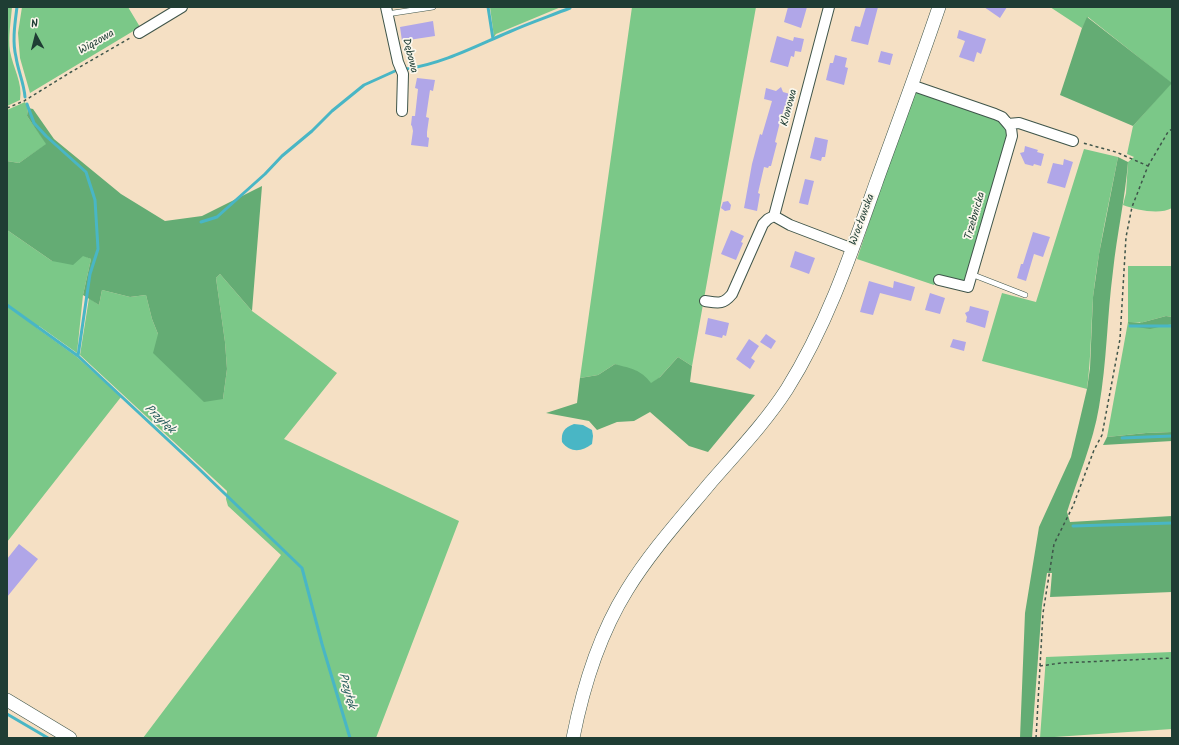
<!DOCTYPE html>
<html>
<head>
<meta charset="utf-8">
<style>
  body { margin:0 }
  #map { position:relative; width:1179px; height:745px; overflow:hidden; background:#f5e0c4; font-family:Kalam,sans-serif }
  canvas { display:block }
  .frame { position:absolute; inset:0; border:8px solid #1f3d34; pointer-events:none }
  .north { position:absolute; left:16px; top:16px; width:40px; height:40px; -webkit-text-stroke:3px #fbf7ec; paint-order:stroke; rotate:353deg; font-size:11px; font-weight:700; line-height:16px; text-align:center; color:#1f3d34 }
  .north::after { content:''; display:block; margin:auto; width:14px; height:18px; background:#1f3d34; clip-path:polygon(50% 0,100% 100%,50% 72%,0 100%) }
</style>
</head>
<body>
<div id="map">
<canvas width="1179" height="745"></canvas>
<div class="frame"></div>
<div class="north">N</div>
</div>
<script>
const context = document.querySelector('canvas').getContext('2d');
context.lineJoin = 'round';
function fill(path, color) { context.fillStyle = color; context.fill(path, 'evenodd'); }
function strokePath(path, color, width, dash) { context.strokeStyle = color; context.lineWidth = width; context.lineCap = dash ? 'butt' : 'round'; context.setLineDash(dash || []); context.stroke(path); }
function label(font, color, halo, rows, align = 'center') {
  context.font = font + ' Kalam,sans-serif'; context.lineWidth = 3.5; context.setLineDash([]); context.textBaseline = 'middle'; context.strokeStyle = halo; context.fillStyle = color; for (const [text, x, y, turn = 0] of rows) {
    context.save(); context.translate(x, y); context.rotate((+turn || 0) * Math.PI / 180); context.textAlign = isNaN(turn) ? turn : align; if (halo) context.strokeText(text, 0, 0); context.fillText(text, 0, 0); context.restore();
  }
}
const green = new Path2D(`
  M7,7H12C11,20 8,38 10,51C13,68 23,83 20,100L7,106Z
  M22,7H128L140,27L30,93L20,58L18,33Z
  M490,7H561L496,34L494,37Z
  M632,7H756L692,366L678,357L659,378L651,384L615,364L598,375L580,378Z
  M1050,7H1172V208C1160,215 1136,210 1123,205L1126,193L1128,162L1134,157L1127,154L1133,126L1171,83L1088,17L1082,28Z
  M918,91L1004,121L1010,131L968,279L962,282L938,277L934,285L857,259L912,94Z
  M25,102L28,108L27,116L47,144L19,163L7,161V110Z
  M1084,149L1118,157C1109,203 1098,250 1093,298C1091,328 1091,359 1087,389L982,361L1002,293L1036,302Z
  M7,230L52,261L83,255L91,259L83,295L77,353L39,326L37,328L77,357L121,397L7,542V367L8,366L7,365Z
  M1128,266H1172V317L1166,316L1140,323L1129,322L1172,324V432L1146,433L1107,437L1128,322Z
  M220,274L252,311L337,373L284,439L459,521L376,738H143L281,555L228,506L226,499L227,491L80,355L89,298L99,305L102,290L130,297L146,295L152,319L158,334L223,399L227,369L225,342L216,278Z
  M1172,652V729L1040,738L1046,657Z`);
const forest = new Path2D(`
  M1087,17L1172,83L1133,126L1060,95L1082,28Z
  M28,108L33,109L54,139L121,194L165,221L202,216L262,186L252,311L220,274L216,278L225,342L227,369L223,399L204,402L153,353L158,334L152,319L146,295L130,297L102,290L99,305L83,295L91,259L83,256L73,265L52,261L7,230V161L19,163L46,144L27,116Z
  M1118,157L1128,162C1125,199 1117,234 1113,271C1107,316 1107,362 1099,407C1093,443 1078,477 1067,512L1070,522L1172,516V592L1050,597L1052,573H1047L1042,605L1032,738H1020L1025,613L1039,527L1071,457L1087,389L1090,368L1093,297L1099,254Z
  M1166,316L1172,317V324L1150,329L1130,326L1128,322L1140,323Z
  M678,357L692,366L690,382L755,395L708,452L689,446L650,412L634,421L617,422L597,430L589,421L546,413L577,403L580,378L598,375L615,364C632,369 640,369 651,383L660,377Z
  M1172,432V441L1103,445L1107,437L1146,433Z`);
const water = new Path2D(`
  M574,424L583,425L592,430L593,436L592,444C582,452 570,453 562,442C561,432 564,428 574,424Z`);
const stream = new Path2D(`
  M17,7C15,23 12,41 16,57C18,71 24,83 25,97
  M488,7L493,39
  M406,69C442,64 476,46 509,32C529,23 550,16 570,8
  M27,104L34,123L46,136L86,172L95,200L98,249L90,274L78,356
  M201,222L217,217L265,174L282,156L312,131L332,111L364,85L395,71
  M7,305L78,356L197,467L302,568L322,644L350,738
  M1130,326H1172
  M1122,438L1172,436
  M1073,526L1172,523
  M7,714L48,738`);
const building = new Path2D(`
  M788,7H807L801,28L784,22Z
  M866,7H878L868,45L851,41L855,26L860,27Z
  M984,7H1007L1000,18Z
  M433,21L435,36L402,41L400,27Z
  M959,30L986,39L981,54L977,52L974,62L959,57L965,41L957,38Z
  M777,36L793,41L794,37L804,39L801,52L795,51L794,57L791,56L788,67L770,62Z
  M881,51L893,54L890,65L878,62Z
  M835,55L847,58L845,67L848,68L844,85L826,80L830,63H833Z
  M417,78L435,80L433,91L430,90L426,117L429,118L427,132V137L429,138L428,147L411,145L413,131L412,126L411,125L412,116H415L418,89L415,88Z
  M781,87L783,92L790,94L787,106L785,105L780,122L775,142L777,143L771,166H769L768,168L764,167L758,193L760,194L757,211L744,208L752,164L760,134L762,135L772,101L764,99L766,88L776,91Z
  M815,137L828,140L825,157H822L821,161L810,158Z
  M1025,146L1038,150L1037,152L1044,154L1041,166L1034,164L1033,166L1025,164L1020,153L1024,152Z
  M1064,159L1073,162L1065,188L1047,183L1053,163L1063,165Z
  M805,179L814,181L808,205L799,203Z
  M728,201L731,205L730,210L725,211L721,208L723,202Z
  M731,230L744,236L741,242L743,243L736,260L721,254Z
  M1033,232L1050,237L1043,257L1034,254L1026,281L1017,278L1021,264H1023Z
  M795,251L815,258L809,274L790,267Z
  M869,281L893,288L894,281L915,287L911,301L880,293L873,315L860,312Z
  M930,293L945,298L940,314L925,310Z
  M970,306L989,311L985,328L966,322L967,317L965,313L969,311Z
  M708,318L729,323L726,336L723,335L722,338L705,334Z
  M766,334L776,341L771,349L760,342Z
  M749,339L759,346L751,358L755,361L750,369L736,359Z
  M953,339L966,342L964,351L950,347Z
  M19,544L38,559L7,597V559Z`);
const path = new Path2D(`
  M7,108L24,101L71,72L130,38
  M1148,166L1168,132L1172,129
  M1040,666L1061,663L1172,658
  M1036,738L1043,613L1054,544L1073,506L1094,450L1102,435L1120,339L1126,237L1132,207L1148,166L1116,152L1083,143`);
const service = new Path2D(`
  M387,14L433,7
  M971,274L1025,295`);
const minor = new Path2D(`
  M386,7L398,62L403,74L402,111
  M139,33L182,7
  M911,85L995,114L1002,117L1008,124L1019,123L1073,141
  M774,216L790,225L853,249
  M939,280L968,287L1012,136L1011,128L1008,124
  M705,301C718,303 723,305 732,294L763,224L768,219L774,216L829,7`);
const tertiary = new Path2D(`
  M7,700L70,738
  M573,738C583,687 599,635 627,590C651,551 682,517 711,482C737,452 765,423 787,389C827,325 851,254 876,183C897,125 919,66 939,7`);
const streetNames = [
  ["Wiązowa",97,43,-30],
  ["Dębowa",409,56,76],
  ["Klonowa",790,108,-75],
  ["Trzebnicka",976,216,-74],
  ["Wrocławska",863,220,-70]
];
const waterNames = [
  ["Przyłęk",159,420,43],
  ["Przyłęk",346,691,74]
];
fill(green, '#7bc888');
fill(forest, '#64ac74');
fill(water, '#49b6c5');
strokePath(stream, '#49b6c5', 3);
fill(building, '#b0a6e8');
strokePath(service, '#3f554a', 6);
strokePath(minor, '#3f554a', 12);
strokePath(tertiary, '#3f554a', 14);
strokePath(path, '#3f554a', 1.5, [3, 3]);
strokePath(service, '#fff', 5);
strokePath(minor, '#fff', 10);
strokePath(tertiary, '#fff', 13);
label('11px', '#1f3d34', '#fbf7ec', streetNames);
label('italic 12px', '#2c6160', '#fbf7ec', waterNames);
</script>
</body>
</html>
